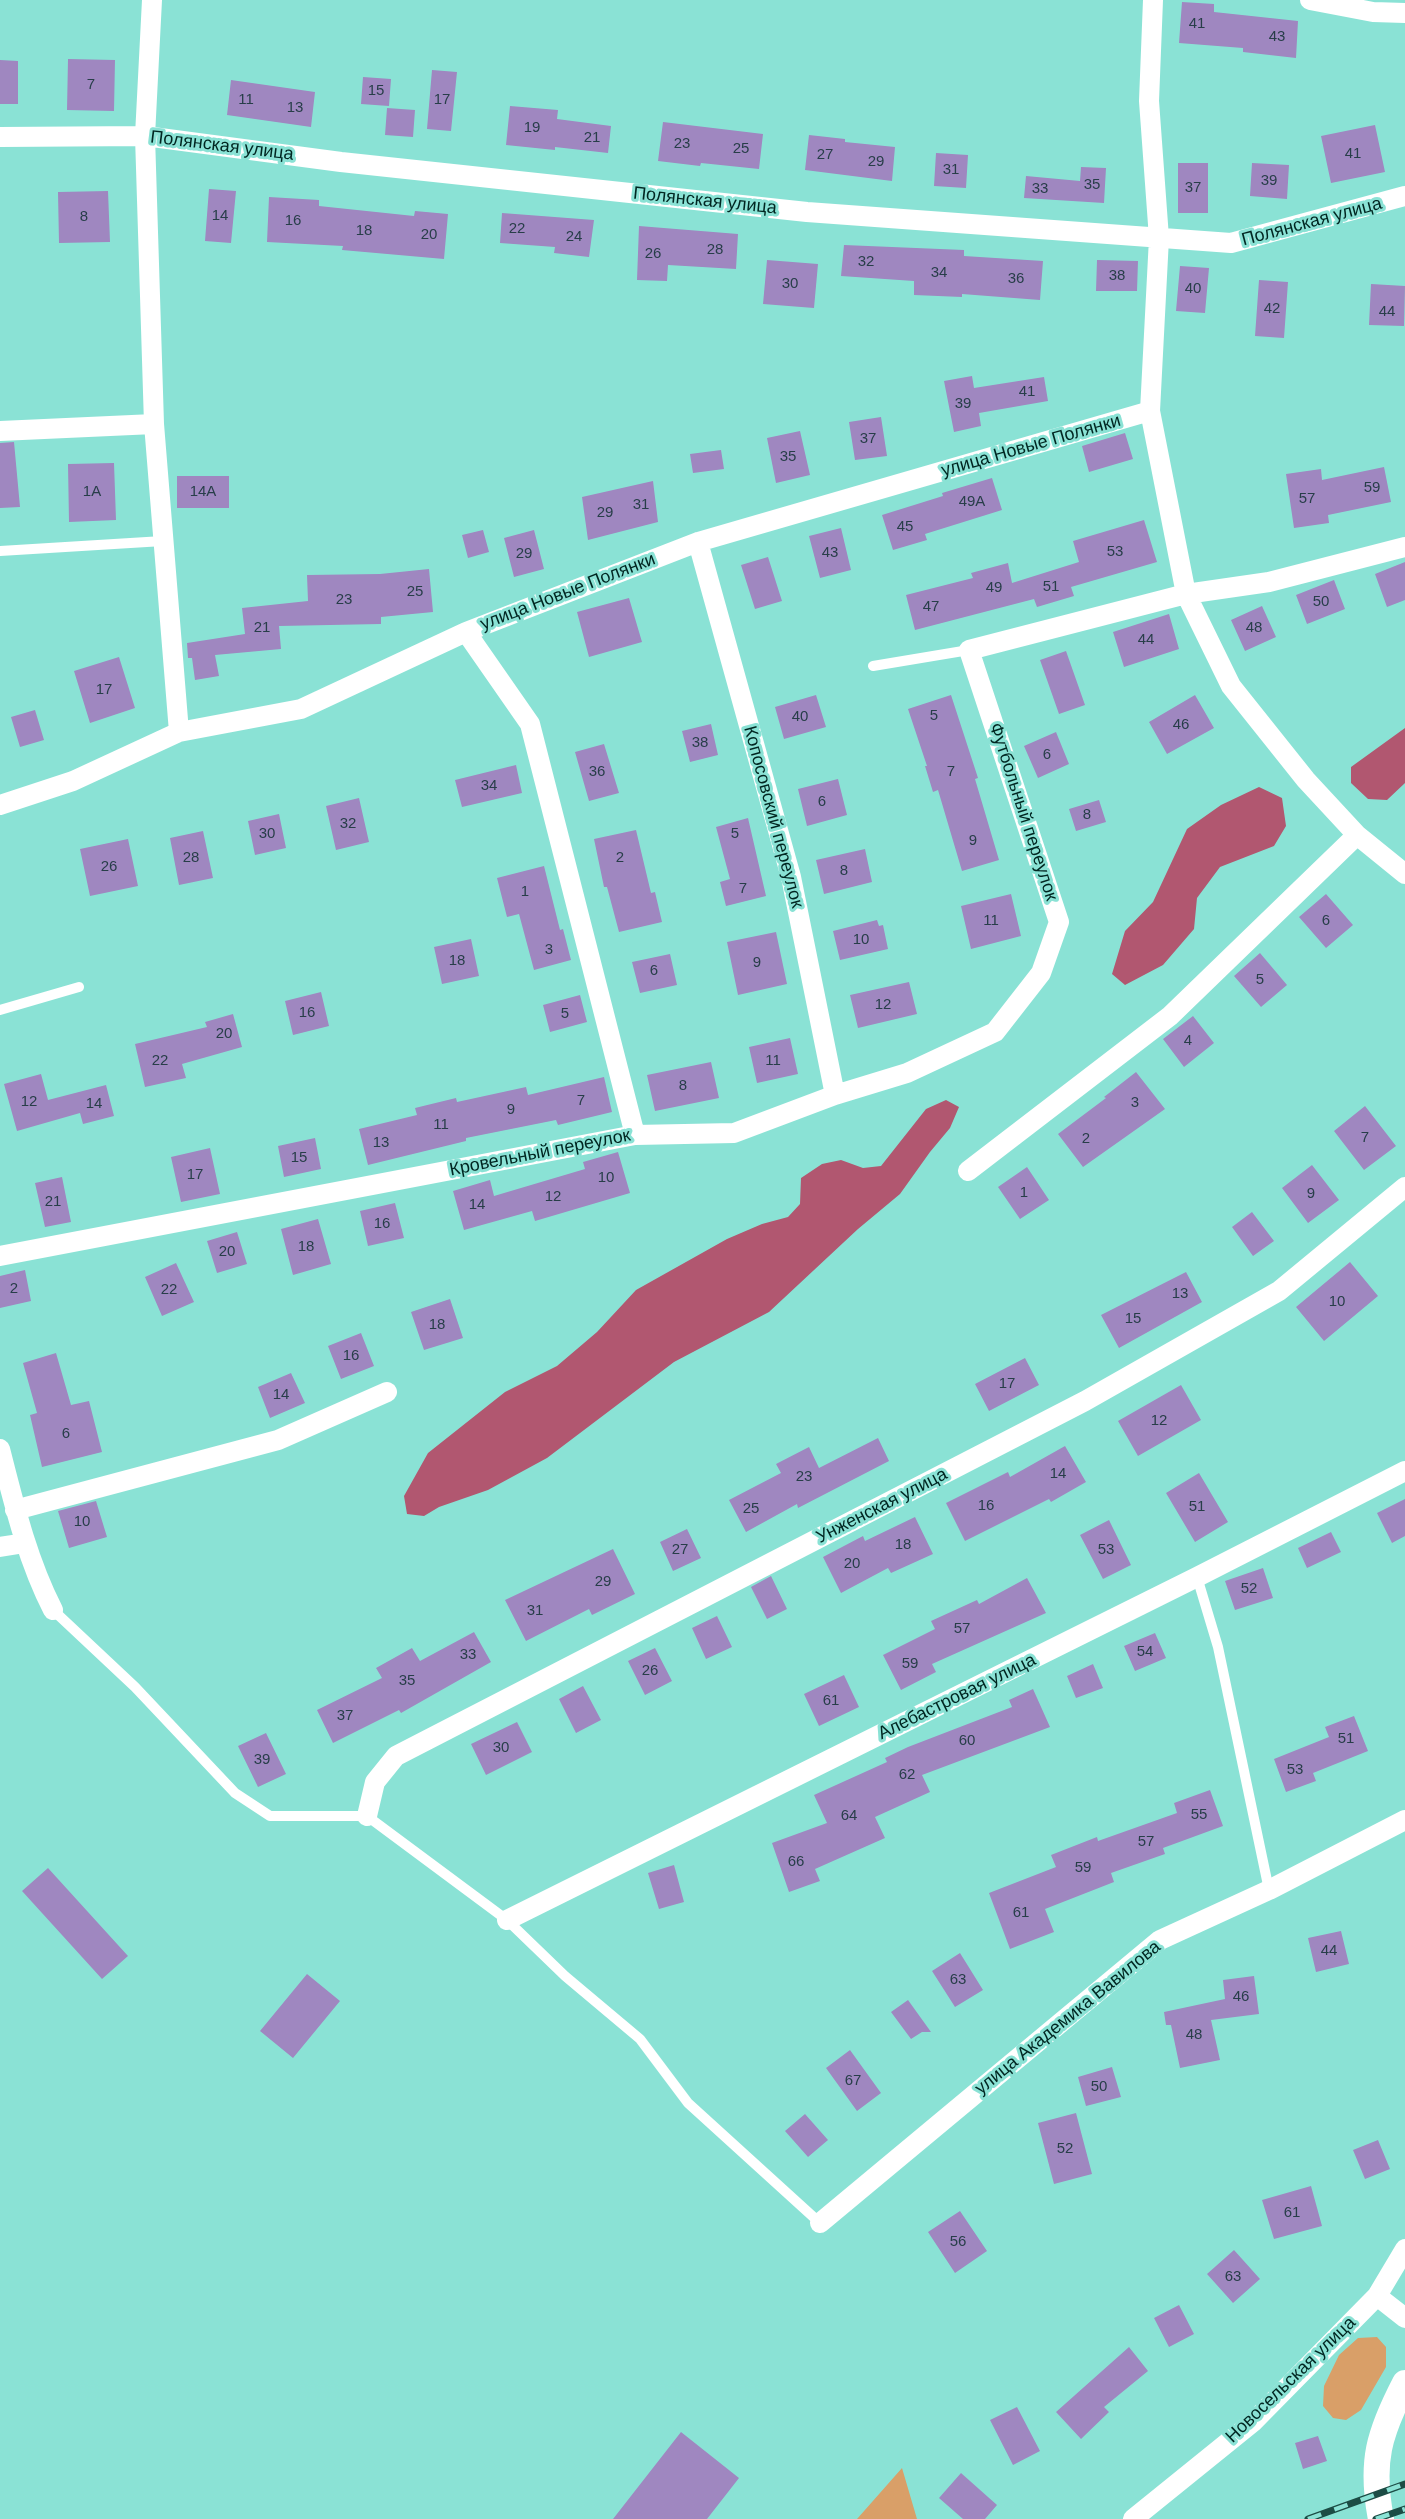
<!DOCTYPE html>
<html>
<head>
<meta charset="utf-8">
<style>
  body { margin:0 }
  canvas { display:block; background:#8ae2d5 }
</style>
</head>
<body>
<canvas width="1405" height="2519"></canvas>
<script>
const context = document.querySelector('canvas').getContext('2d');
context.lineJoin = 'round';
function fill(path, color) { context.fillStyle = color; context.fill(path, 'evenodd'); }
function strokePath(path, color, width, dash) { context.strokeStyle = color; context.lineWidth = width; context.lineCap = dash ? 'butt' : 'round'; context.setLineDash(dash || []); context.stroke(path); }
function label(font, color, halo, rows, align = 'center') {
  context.font = font + ' Arial,sans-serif'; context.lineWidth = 6; context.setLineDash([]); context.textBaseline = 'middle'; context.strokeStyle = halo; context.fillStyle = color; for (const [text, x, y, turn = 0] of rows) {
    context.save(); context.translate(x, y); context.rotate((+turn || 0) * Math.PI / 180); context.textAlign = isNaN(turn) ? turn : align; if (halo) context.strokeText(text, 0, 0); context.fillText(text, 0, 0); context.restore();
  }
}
const green = new Path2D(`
  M1377,2337L1386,2347V2367L1361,2410L1346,2420L1333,2418L1323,2406L1324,2386L1339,2355L1358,2338Z
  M902,2468L917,2519H857Z`);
const water = new Path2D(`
  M1405,728V783L1387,800L1368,799L1351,783V767Z
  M1259,787L1282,798L1286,826L1274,846L1220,867L1197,898L1194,929L1163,965L1125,985L1112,974L1125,931L1153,902L1187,829L1221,805Z
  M946,1100L959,1107L950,1128L930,1152L900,1194L858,1229L769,1312L674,1362L547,1458L488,1490L439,1507L424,1516L407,1514L404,1496L428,1453L505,1392L557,1366L597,1332L636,1290L727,1239L762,1224L788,1217L800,1204L801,1178L822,1164L841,1160L863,1168L881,1166L926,1109Z`);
const building = new Path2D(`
  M1182,2L1214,4V12L1298,21L1296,58L1243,52V48L1179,43Z
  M68,59L115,60L114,111L67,110Z
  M0,60L18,61V104H0Z
  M432,70L457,72L451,131L427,129Z
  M363,77L391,79L389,106L361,104Z
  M231,80L315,92L311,127L227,115Z
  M510,106L558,110L557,119L611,126L608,153L555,147V150L506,145Z
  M387,108L415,110L413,137L385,135Z
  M663,122L763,134L759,169L701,163L700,166L658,161Z
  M1375,125L1385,172L1331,183L1321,136Z
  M809,135L845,139V142L895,147L892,181L805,170Z
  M936,153L968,155L966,188L934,186Z
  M1178,163H1208V213H1178Z
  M1252,163L1289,165L1287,199L1250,196Z
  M1081,167L1106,168L1104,203L1024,198L1026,176L1080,181Z
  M209,189L236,191L231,243L205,241Z
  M108,191L110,242L59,243L58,192Z
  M269,197L319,200V206L414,216L415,211L448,214L444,259L342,250L343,246L267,242Z
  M502,213L594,220L589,257L554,253L555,247L500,243Z
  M639,226L738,234L736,269L668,265L667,281L637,280Z
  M844,245L964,250V256L1043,261L1040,300L962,294V297L914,295V281L841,276Z
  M767,260L818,264L814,308L763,304Z
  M1097,260L1138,261L1137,291H1096Z
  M1180,266L1209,268L1205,313L1176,311Z
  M1259,280L1288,282L1284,338L1255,336Z
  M1371,284L1405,286L1404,326L1369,325Z
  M972,376L974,388L1044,377L1048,401L979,413L981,426L954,432L944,381Z
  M881,417L887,456L855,460L849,422Z
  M800,431L810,475L776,483L767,438Z
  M1125,433L1133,459L1089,472L1082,446Z
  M14,442L20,507L0,508V443Z
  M721,450L724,469L693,473L690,454Z
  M114,463L116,520L69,522L68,464Z
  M1384,467L1391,502L1328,515L1329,523L1294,528L1286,474L1321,469L1322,480Z
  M177,476H229V508H177Z
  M992,478L1002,510L925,534L927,540L893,550L882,515L943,496L942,493Z
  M653,481L658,522L588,540L582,497Z
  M1144,520L1157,562L1071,587L1074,596L1037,607L1034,599L915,630L906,595L973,578L971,573L1008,563L1012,583L1079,562L1073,541Z
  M841,528L851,570L820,578L809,536Z
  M483,530L489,552L468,558L462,535Z
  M534,530L544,569L514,577L504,538Z
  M768,557L782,601L755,609L741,565Z
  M1405,562V600L1387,607L1375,574Z
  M429,569L433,612L381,617V624L279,626L281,649L215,655L219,676L195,680L192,658H188L187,643L245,634L242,608L308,601L307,575L380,574Z
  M1334,580L1345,609L1307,624L1296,595Z
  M629,598L642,642L589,657L577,612Z
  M1262,606L1276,637L1245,651L1231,620Z
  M1169,614L1179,649L1124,667L1113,632Z
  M1066,651L1085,705L1059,714L1040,660Z
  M119,657L135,708L90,723L74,671Z
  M816,695L826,727L784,739L775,707Z
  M951,695L978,778L975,779L999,860L962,871L938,790L933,792L925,766H927L908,709Z
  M1195,695L1214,728L1167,754L1149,722Z
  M35,710L44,740L20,747L11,717Z
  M711,724L718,755L690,762L682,731Z
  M1056,732L1069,764L1038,778L1024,746Z
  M604,744L619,793L589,801L575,752Z
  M516,765L522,793L462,807L455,780Z
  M838,779L847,815L807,826L798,789Z
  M359,798L369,842L336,850L326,806Z
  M1099,800L1106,822L1076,831L1069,809Z
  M279,814L286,848L255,855L248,821Z
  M748,818L766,896L726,906L720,882L730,879L716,827Z
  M636,830L651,893L655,892L662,922L619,932L607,887H604L594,839Z
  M203,831L213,878L179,885L170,838Z
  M128,839L138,886L90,896L80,849Z
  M865,849L872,882L824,894L816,860Z
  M544,866L560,930L563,929L571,960L534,970L519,914L507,917L497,878Z
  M1011,894L1021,936L971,949L961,906Z
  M1326,894L1353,925L1326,948L1299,917Z
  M877,920L879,926L883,925L888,949L840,960L833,931Z
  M776,932L787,984L738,995L727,942Z
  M471,939L479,976L442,984L434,947Z
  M1260,953L1287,985L1261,1007L1234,976Z
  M670,954L677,985L640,993L632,962Z
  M909,982L917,1014L858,1028L850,995Z
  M321,992L329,1026L293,1035L285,1001Z
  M580,995L587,1022L550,1032L543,1005Z
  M233,1014L242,1047L182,1064L186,1078L145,1087L135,1044L207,1027L205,1022Z
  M1193,1016L1214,1043L1184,1067L1163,1039Z
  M790,1038L798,1074L757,1083L749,1047Z
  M711,1062L719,1098L655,1111L647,1075Z
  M1136,1072L1165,1109L1083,1167L1058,1134L1106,1098L1104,1097Z
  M41,1074L48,1100L106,1085L114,1116L83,1124L80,1113L17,1131L4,1084Z
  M604,1077L612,1112L558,1125L556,1120L466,1138V1141L368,1165L359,1129L417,1115L415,1108L456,1098L457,1102L526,1087L528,1095Z
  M1365,1106L1396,1146L1364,1170L1334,1131Z
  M315,1138L321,1169L284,1177L278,1146Z
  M210,1148L220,1194L181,1202L171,1157Z
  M618,1152L630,1193L535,1221L532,1211L464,1230L453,1191L490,1180L494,1196L585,1169L583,1162Z
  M1312,1165L1339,1200L1308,1223L1282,1188Z
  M1027,1167L1049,1200L1020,1219L998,1187Z
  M62,1177L71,1222L45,1227L35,1183Z
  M395,1203L404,1238L368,1246L360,1211Z
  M1252,1212L1274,1241L1253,1256L1232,1227Z
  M318,1219L331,1264L293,1275L281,1229Z
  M237,1232L247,1264L217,1273L207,1241Z
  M1350,1262L1378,1296L1324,1341L1296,1307Z
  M176,1263L194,1302L162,1316L145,1277Z
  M25,1270L31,1301L0,1308V1276Z
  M1186,1272L1202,1302L1119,1348L1101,1315Z
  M450,1299L463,1338L424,1350L411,1312Z
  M361,1333L374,1366L341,1379L328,1346Z
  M56,1353L71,1405L89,1401L102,1452L42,1467L30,1415L37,1413L23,1363Z
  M1025,1358L1039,1385L989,1411L975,1384Z
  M291,1373L305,1403L270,1418L258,1387Z
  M1181,1385L1201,1420L1138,1456L1118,1421Z
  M878,1438L889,1461L798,1508L797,1504L746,1532L729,1500L781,1473L776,1464L809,1447L819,1468Z
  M1065,1446L1086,1482L1051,1502L1049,1499L965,1541L946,1503L1008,1472L1010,1477Z
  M1199,1473L1228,1522L1195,1542L1166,1493Z
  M1405,1499V1536L1392,1543L1377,1513Z
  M96,1501L107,1537L69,1548L58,1511Z
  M915,1517L933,1554L891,1573L888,1568L841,1593L823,1557L863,1536L865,1541Z
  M1109,1520L1131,1565L1103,1579L1080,1535Z
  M687,1529L701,1558L673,1571L660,1542Z
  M1331,1532L1341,1552L1307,1568L1298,1548Z
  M613,1549L635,1594L592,1615L589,1609L526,1641L505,1600Z
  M1263,1568L1273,1598L1235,1610L1225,1581Z
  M771,1576L787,1609L767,1619L751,1587Z
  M1027,1578L1046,1613L932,1664L936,1672L901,1690L883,1655L935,1629L931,1621L977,1600L979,1604Z
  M717,1616L732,1647L706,1659L692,1628Z
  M474,1632L491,1662L401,1713L399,1710L333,1743L317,1710L382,1678L376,1668L412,1648L420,1661Z
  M1155,1633L1166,1658L1135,1671L1124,1646Z
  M655,1648L672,1681L645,1695L628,1661Z
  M1093,1664L1103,1688L1076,1698L1067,1676Z
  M844,1675L859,1707L819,1726L804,1694Z
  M583,1686L601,1720L576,1733L559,1699Z
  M1033,1689L1050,1727L922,1775L930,1792L875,1817L885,1838L815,1869L820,1881L789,1892L772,1843L827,1823L814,1795L887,1762L885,1758L908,1747L1012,1707L1009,1700Z
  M1354,1716L1368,1751L1313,1773L1316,1781L1286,1792L1274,1759L1329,1737L1325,1727Z
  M517,1722L532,1752L486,1775L471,1744Z
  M266,1733L286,1774L258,1787L238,1746Z
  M1210,1790L1223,1826L1163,1848L1165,1854L1111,1873L1114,1882L1045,1909L1054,1932L1010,1949L989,1893L1056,1867L1051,1855L1097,1837L1098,1841L1177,1813L1174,1803Z
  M674,1865L684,1902L659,1909L648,1873Z
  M48,1868L128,1956L102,1979L22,1891Z
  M1341,1931L1349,1964L1316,1972L1308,1938Z
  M960,1953L983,1990L955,2007L932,1971Z
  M307,1974L340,2001L293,2058L260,2031Z
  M1254,1976L1259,2014L1211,2020L1220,2060L1180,2068L1171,2025H1166L1164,2012L1225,1999L1223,1980Z
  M908,2000L931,2032H922L911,2039L891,2012Z
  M850,2050L881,2093L857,2111L826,2068Z
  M1112,2067L1121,2097L1086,2106L1078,2077Z
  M1076,2113L1092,2174L1054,2184L1038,2123Z
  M805,2114L828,2140L808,2157L785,2131Z
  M1378,2140L1390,2169L1365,2179L1353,2150Z
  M1311,2186L1322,2226L1274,2239L1262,2200Z
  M960,2211L987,2251L955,2273L928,2232Z
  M1234,2250L1260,2279L1233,2303L1207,2274Z
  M1179,2305L1194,2334L1169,2347L1154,2318Z
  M1129,2347L1148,2371L1104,2407L1109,2412L1081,2439L1056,2412Z
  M1017,2407L1040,2451L1013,2465L990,2420Z
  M681,2432L739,2478L707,2519H613Z
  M1318,2436L1327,2461L1303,2469L1295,2443Z
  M961,2473L997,2505L985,2519H963L939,2498Z`);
const service = new Path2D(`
  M0,551L163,541
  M873,666L969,650
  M0,1010L79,987
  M1197,1577L1218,1647L1269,1890
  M53,1610L135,1687L235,1793L270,1816H367L507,1920L565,1976L640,2039L688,2103L820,2223`);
const minor = new Path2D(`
  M152,0L145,136L154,424L179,732
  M1153,0L1149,101L1159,238L1150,411L1186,594L1231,686L1306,780L1357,835L1405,874
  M1310,0L1373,12L1405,13
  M0,137L145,136L341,162L807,212L1231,243L1405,196
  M0,431L154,424
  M698,542L791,877L835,1095
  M466,632L530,724L635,1135
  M0,805L73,781L179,732L301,709L466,632L698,542L1150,411
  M968,1171L1170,1016L1357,835
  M0,1256L635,1135L734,1133L835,1095L907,1073L995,1032L1041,973L1059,922L969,650L1186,594L1269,582L1405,547
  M0,1449C14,1504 27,1559 53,1610
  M15,1510L278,1440L387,1392
  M0,1547L25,1543
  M367,1816L375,1782L396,1756L1085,1401L1279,1291L1405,1187
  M507,1920L1197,1577L1405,1471
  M820,2223L1160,1940L1269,1890L1405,1820
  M1377,2296L1405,2318
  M1133,2519L1253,2422L1377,2296L1405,2249`);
const tertiary = new Path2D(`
  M1381,2519C1370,2462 1379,2433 1405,2383`);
const rail = new Path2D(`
  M1308,2519L1405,2484
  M1376,2519L1405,2509`);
const numberNames = [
  ["41",1197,24],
  ["43",1277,37],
  ["7",91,85],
  ["15",376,91],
  ["11",246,100],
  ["17",442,100],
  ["13",295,108],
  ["19",532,128],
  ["21",592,138],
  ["23",682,144],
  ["25",741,149],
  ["41",1353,154],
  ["27",825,155],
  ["29",876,162],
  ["31",951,170],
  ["39",1269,181],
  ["35",1092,185],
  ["37",1193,188],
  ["33",1040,189],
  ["14",220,216],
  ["8",84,217],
  ["16",293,221],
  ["22",517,229],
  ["18",364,231],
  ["20",429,235],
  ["24",574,237],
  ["28",715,250],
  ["26",653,254],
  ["32",866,262],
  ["34",939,273],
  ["38",1117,276],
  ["36",1016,279],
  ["30",790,284],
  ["40",1193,289],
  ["42",1272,309],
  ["44",1387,312],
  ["41",1027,392],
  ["39",963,404],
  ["37",868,439],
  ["35",788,457],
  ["59",1372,488],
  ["1А",92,492],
  ["14А",203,492],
  ["57",1307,499],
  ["49А",972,502],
  ["31",641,505],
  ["29",605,513],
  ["45",905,527],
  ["53",1115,552],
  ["43",830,553],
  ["29",524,554],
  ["51",1051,587],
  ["49",994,588],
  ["25",415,592],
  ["23",344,600],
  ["50",1321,602],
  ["47",931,607],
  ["21",262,628],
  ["48",1254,628],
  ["44",1146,640],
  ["17",104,690],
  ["5",934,716],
  ["40",800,717],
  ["46",1181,725],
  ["38",700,743],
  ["6",1047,755],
  ["36",597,772],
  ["7",951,772],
  ["34",489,786],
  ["6",822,802],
  ["8",1087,815],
  ["32",348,824],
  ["30",267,834],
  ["5",735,834],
  ["9",973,841],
  ["28",191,858],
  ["2",620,858],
  ["26",109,867],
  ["8",844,871],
  ["7",743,889],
  ["1",525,892],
  ["11",991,921],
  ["6",1326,921],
  ["10",861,940],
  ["3",549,950],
  ["18",457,961],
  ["9",757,963],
  ["6",654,971],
  ["5",1260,980],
  ["12",883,1005],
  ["16",307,1013],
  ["5",565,1014],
  ["20",224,1034],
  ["4",1188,1041],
  ["22",160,1061],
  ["11",773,1061],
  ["8",683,1086],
  ["7",581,1101],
  ["12",29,1102],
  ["3",1135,1103],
  ["14",94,1104],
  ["9",511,1110],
  ["11",441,1125],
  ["7",1365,1138],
  ["2",1086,1139],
  ["13",381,1143],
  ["15",299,1158],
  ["17",195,1175],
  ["10",606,1178],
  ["1",1024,1193],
  ["9",1311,1194],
  ["12",553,1197],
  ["21",53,1202],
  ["14",477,1205],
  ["16",382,1224],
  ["18",306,1247],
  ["20",227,1252],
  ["2",14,1289],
  ["22",169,1290],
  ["13",1180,1294],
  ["10",1337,1302],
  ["15",1133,1319],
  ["18",437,1325],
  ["16",351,1356],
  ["17",1007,1384],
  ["14",281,1395],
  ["12",1159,1421],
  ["6",66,1434],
  ["14",1058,1474],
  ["23",804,1477],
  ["16",986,1506],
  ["51",1197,1507],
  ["25",751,1509],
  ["10",82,1522],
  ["18",903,1545],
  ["27",680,1550],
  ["53",1106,1550],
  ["20",852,1564],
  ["29",603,1582],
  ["52",1249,1589],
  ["31",535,1611],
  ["57",962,1629],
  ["54",1145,1652],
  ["33",468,1655],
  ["59",910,1664],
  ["26",650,1671],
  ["35",407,1681],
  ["61",831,1701],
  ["37",345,1716],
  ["51",1346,1739],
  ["60",967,1741],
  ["30",501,1748],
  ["39",262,1760],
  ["53",1295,1770],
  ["62",907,1775],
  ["55",1199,1815],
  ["64",849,1816],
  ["57",1146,1842],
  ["66",796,1862],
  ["59",1083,1868],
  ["61",1021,1913],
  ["44",1329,1951],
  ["63",958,1980],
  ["46",1241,1997],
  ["48",1194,2035],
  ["67",853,2081],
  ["50",1099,2087],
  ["52",1065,2149],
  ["61",1292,2213],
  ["56",958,2242],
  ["63",1233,2277]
];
const streetNames = [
  ["Полянская улица",222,146,7],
  ["Полянская улица",705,201,6],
  ["Полянская улица",1312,222,-15],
  ["улица Новые Полянки",1031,446,-16],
  ["улица Новые Полянки",568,592,-21],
  ["Футбольный переулок",1023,812,72],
  ["Копосовский переулок",773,817,75],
  ["Кровельный переулок",540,1153,-11],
  ["Унженская улица",882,1506,-27],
  ["Алебастровая улица",957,1697,-26],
  ["улица Академика Вавилова",1068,2018,-39],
  ["Новосельская улица",1291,2380,-44]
];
fill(green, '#d99f68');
fill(water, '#b15770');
fill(building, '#9f87c0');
strokePath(service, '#fff', 10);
strokePath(minor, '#fff', 20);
strokePath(tertiary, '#fff', 26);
strokePath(rail, '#1c4c45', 7);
strokePath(rail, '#8ae2d5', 4.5, [14]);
label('15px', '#283e49', null, numberNames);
label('18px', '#002621', '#8ae2d5', streetNames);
</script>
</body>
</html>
